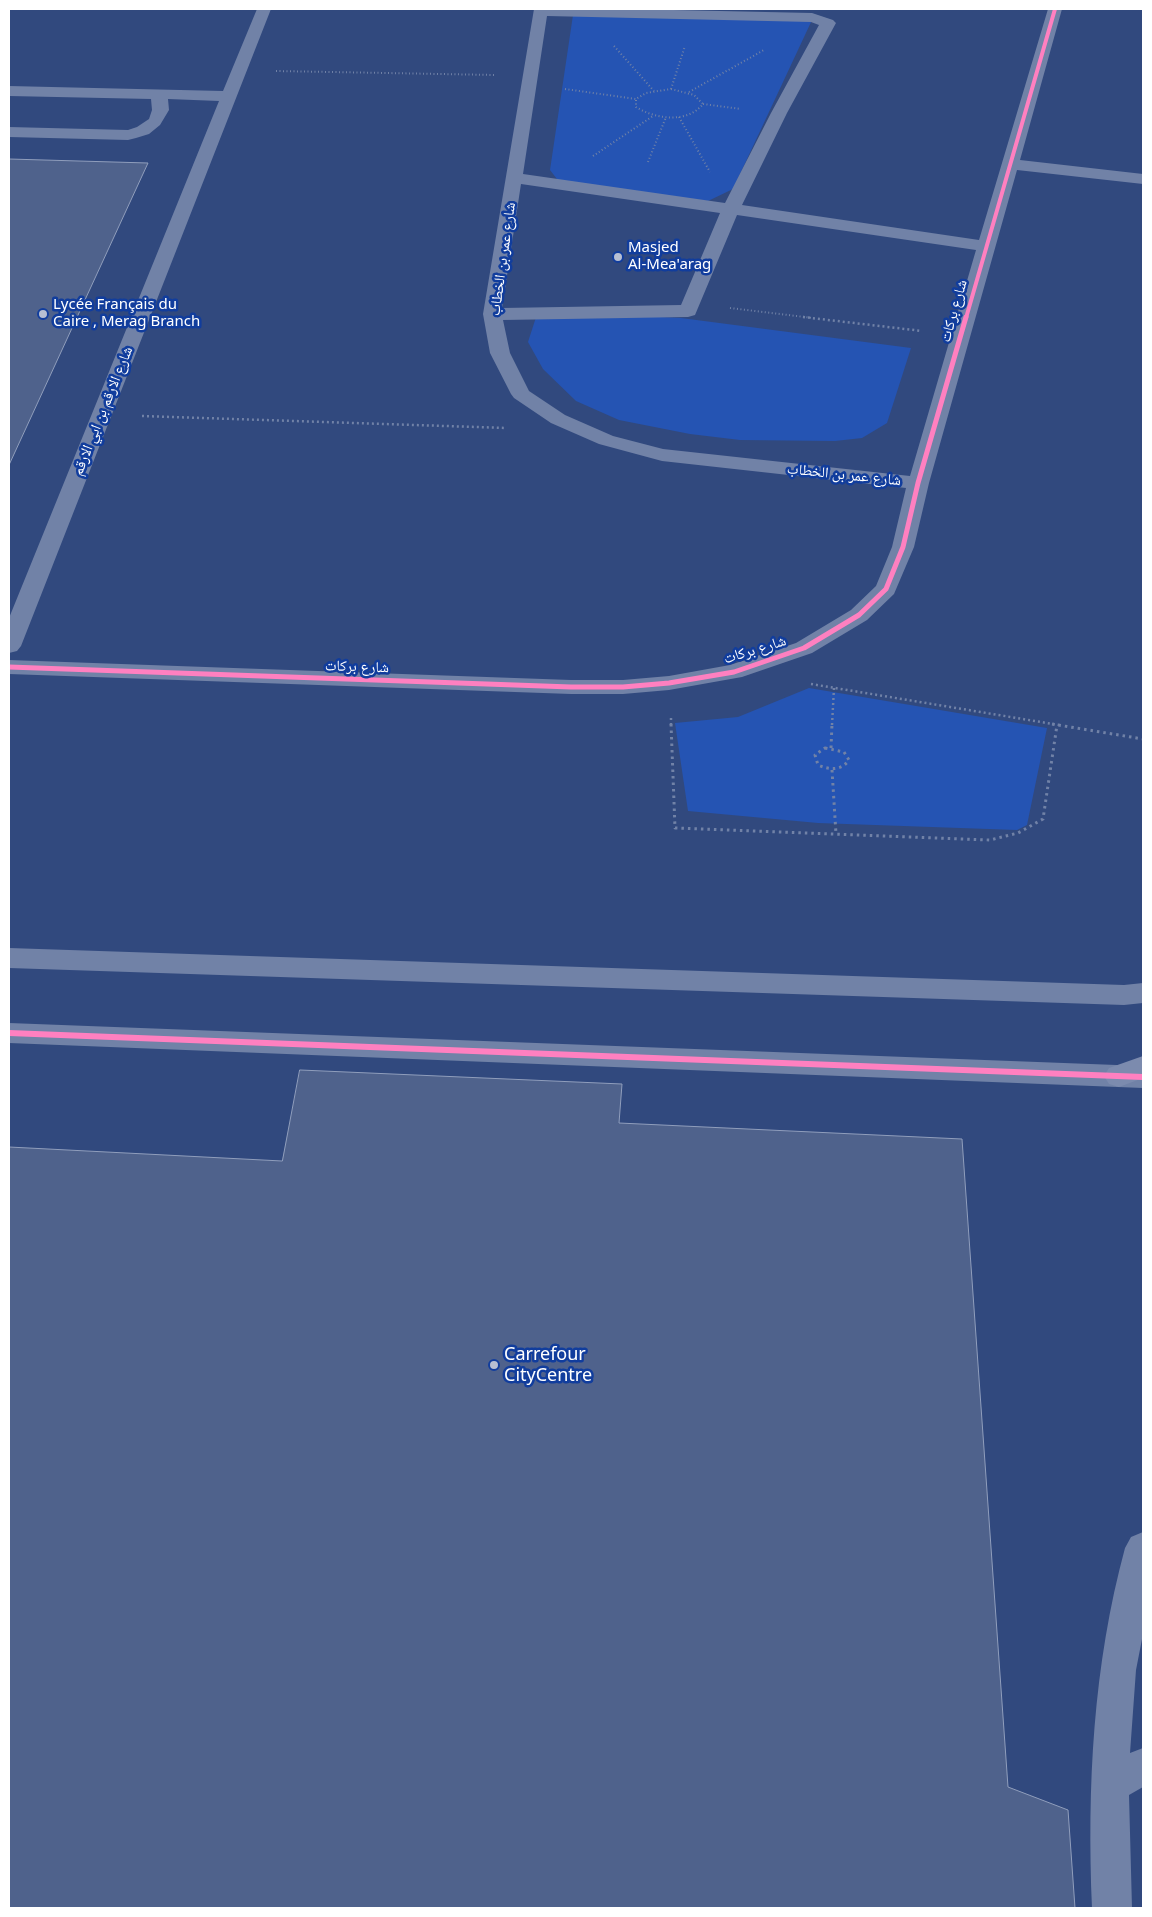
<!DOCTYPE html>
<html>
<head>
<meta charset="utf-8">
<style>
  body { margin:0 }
  #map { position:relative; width:1152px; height:1917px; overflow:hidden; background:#31497e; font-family:"Noto Sans",sans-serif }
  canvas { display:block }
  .frame { position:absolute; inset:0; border:10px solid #fff; pointer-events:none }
</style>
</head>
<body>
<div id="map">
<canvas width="1152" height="1917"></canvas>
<div class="frame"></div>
</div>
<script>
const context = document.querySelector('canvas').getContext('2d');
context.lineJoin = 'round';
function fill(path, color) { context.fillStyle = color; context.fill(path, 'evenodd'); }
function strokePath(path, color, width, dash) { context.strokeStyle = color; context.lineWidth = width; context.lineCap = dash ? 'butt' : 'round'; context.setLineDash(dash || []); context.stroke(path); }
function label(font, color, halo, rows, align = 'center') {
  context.font = font + ' "Noto Sans","Noto Naskh Arabic",sans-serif'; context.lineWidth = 5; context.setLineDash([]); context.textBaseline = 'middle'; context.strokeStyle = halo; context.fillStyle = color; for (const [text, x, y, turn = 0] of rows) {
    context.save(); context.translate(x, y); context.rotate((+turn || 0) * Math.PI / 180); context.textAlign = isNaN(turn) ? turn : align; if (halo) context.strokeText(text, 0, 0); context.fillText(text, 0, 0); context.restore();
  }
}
const green = new Path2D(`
  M573,15L812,20L733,189L708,201L560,183L550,170Z
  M538,311L681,318L911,348L887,423L862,438L835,441L740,440L690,434L619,420L576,401L543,369L528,342Z
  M809,688L1047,728L1027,825L1017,830L818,823L688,811L675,723L738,717Z`);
const building = new Path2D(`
  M9,159L148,163L9,465Z
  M300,1070L622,1084L619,1123L962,1139L1008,1787L1068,1810L1075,1908H9V1147L282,1161Z`);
const pathFar2 = new Path2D(`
  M614,46L654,91
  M276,71L495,75
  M565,89L636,99
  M671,89L694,95L703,104C687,124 655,119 636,107V99L646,93Z
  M671,89L685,46
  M689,92L764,50
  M703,104L741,109
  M679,117L710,172
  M593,156L653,116
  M648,162L666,117
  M730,308L813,318`);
const pathFar1 = new Path2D(`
  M803,317L922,331
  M142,416L506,428
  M811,684L1059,725
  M671,718V725
  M832,725L834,688`);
const path = new Path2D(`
  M671,724L675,828L990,840L1018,833L1043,819L1057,725
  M1052,724L1143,739
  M825,748L844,752L849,760C841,771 830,770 818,765L815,755Z
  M831,748L832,724
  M832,770L836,834`);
const minor = new Path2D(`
  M257,9H271L21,646L17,651L9,653V618L219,101L168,99L169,110L160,125L149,134L136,138L128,140L9,137V127L128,130L137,127L149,119L152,110L151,99L9,96V86L223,91Z
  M534,9H628L812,13L833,20L836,23L787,113L742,205L979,240L1048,9H1062L1020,160L1143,174V184L1017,170L929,483L914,547L894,594L867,620L812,653L742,677L669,690L623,694H571L9,674V660L571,680H623L669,676L730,665L796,643L851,610L876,586L892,547L906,488L662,461L599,444L551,423L514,398L511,394L490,353L483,314ZM547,16L811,22L819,25L771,113L725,203L523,174ZM521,184L720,213L681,305L502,308ZM737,215L976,250L910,476L663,449L613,436L565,415L529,391L510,353L503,320L688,317L695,315Z
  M9,948L1124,985L1143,983V1003L1124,1005L9,968Z
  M9,1023L1143,1066V1088L9,1043Z
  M1143,1532V1634L1136,1670L1130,1753L1143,1748V1787L1129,1795L1132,1908H1092C1087,1786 1093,1666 1125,1548L1131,1537Z`);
const highway = new Path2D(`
  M1143,1056V1078L1119,1087L1109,1084L1104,1076L1109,1068Z`);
const cyclewayFar2 = new Path2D(`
  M966,318L1055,9`);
const cyclewayFar1 = new Path2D(`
  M9,667L571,687H623L669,683L734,672L804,648L859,615L886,589L903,547L918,483L966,317`);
const cycleway = new Path2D(`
  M9,1033L1143,1077`);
const markers = [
  [618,257,5,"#b7bfd2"],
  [43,314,5,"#b7bfd2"],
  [494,1365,5,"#b7bfd2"]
];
const farPoinames = [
  ["Masjed",628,248],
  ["Al-Mea'arag",628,265],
  ["Lycée Français du",53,305],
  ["Caire , Merag Branch",53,322]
];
const farStreetnames = [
  ["شارع عمر بن الخطاب",503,259,-82],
  ["شارع بركات",954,311,-74],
  ["شارع الارقم بن ابي الارقم",103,411,-68],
  ["شارع عمر بن الخطاب",844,475,6],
  ["شارع بركات",755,650,-17],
  ["شارع بركات",357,667,2]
];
const poiNames = [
  ["Carrefour",504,1355],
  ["CityCentre",504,1376]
];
fill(green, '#2554b3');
fill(building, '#4f628c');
strokePath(building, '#909ebc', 1);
strokePath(pathFar2, '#7182a7', 2, [1, 2.5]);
strokePath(pathFar1, '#7182a7', 2.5, [2, 3]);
strokePath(path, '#7182a7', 3, [2.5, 4]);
fill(minor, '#7182a7');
fill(highway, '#7c8bae');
strokePath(cyclewayFar2, '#ff80c0', 4);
strokePath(cyclewayFar1, '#ff80c0', 5);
strokePath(cycleway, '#ff80c0', 6);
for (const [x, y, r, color] of markers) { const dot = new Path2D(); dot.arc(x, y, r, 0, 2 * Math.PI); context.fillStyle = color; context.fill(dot); strokePath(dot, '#113d9d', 2); }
label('15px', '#fff', '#113d9d', farPoinames, 'left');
label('15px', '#fff', '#113d9d', farStreetnames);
label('18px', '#fff', '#113d9d', poiNames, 'left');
</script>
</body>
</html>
